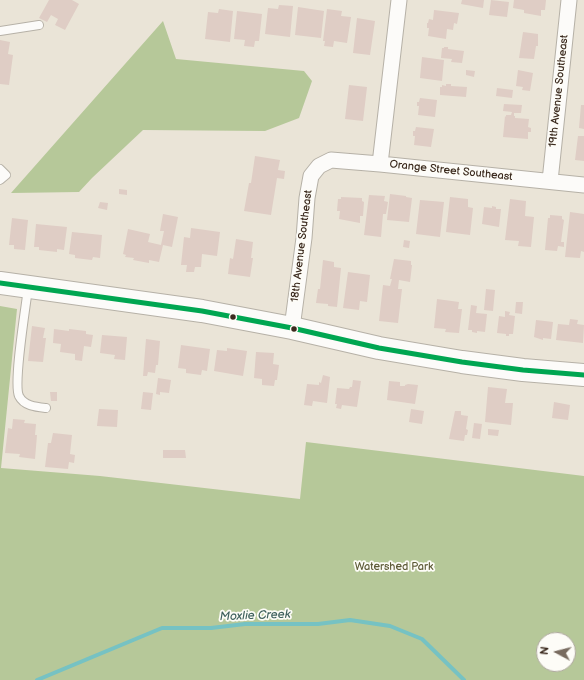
<!DOCTYPE html>
<html>
<head>
<meta charset="utf-8">
<style>
  body { margin:0 }
  #map { position:relative; width:584px; height:680px; overflow:hidden; background:#eae4d7; font-family:"Balsamiq Sans",sans-serif }
  canvas { display:block }
  .north { position:absolute; left:536px; top:632px; width:40px; height:40px; box-sizing:border-box; background:#fdfcf7; border:1px solid #afa8a0; border-radius:50%; rotate:277deg; font-size:11px; font-weight:700; line-height:16px; text-align:center; color:#3b2a1e }
  .north::after { content:''; display:block; margin:auto; width:14px; height:18px; background:#786b5f; clip-path:polygon(50% 0,100% 100%,50% 72%,0 100%) }
</style>
</head>
<body>
<div id="map">
<canvas width="584" height="680"></canvas>
<div class="north">N</div>
</div>
<script>
const context = document.querySelector('canvas').getContext('2d');
context.lineJoin = 'round';
function fill(path, color) { context.fillStyle = color; context.fill(path, 'evenodd'); }
function strokePath(path, color, width, dash) { context.strokeStyle = color; context.lineWidth = width; context.lineCap = dash ? 'butt' : 'round'; context.setLineDash(dash || []); context.stroke(path); }
function label(font, color, halo, rows, align = 'center') {
  context.font = font + ' "Balsamiq Sans",sans-serif'; context.lineWidth = 3.5; context.setLineDash([]); context.textBaseline = 'middle'; context.strokeStyle = halo; context.fillStyle = color; for (const [text, x, y, turn = 0] of rows) {
    context.save(); context.translate(x, y); context.rotate((+turn || 0) * Math.PI / 180); context.textAlign = isNaN(turn) ? turn : align; if (halo) context.strokeText(text, 0, 0); context.fillText(text, 0, 0); context.restore();
  }
}
const forest = new Path2D(`
  M163,21L176,59L304,71L312,81L299,118L265,131L143,130L92,178L79,192L11,193Z
  M0,306L17,309L1,468L100,476L300,499L306,442L584,476V680H0ZM544,640H568V664H544Z`);
const stream = new Path2D(`
  M37,680L162,628H211L245,624H318L350,620L390,626L422,639L464,680`);
const building = new Path2D(`
  M49,0H72L79,4L65,30L55,25L58,19L51,15L47,22L39,18Z
  M462,0H484L483,8L461,4Z
  M491,0L509,2L507,17L489,15Z
  M514,0H546L545,10H541V16L524,13V10L513,8Z
  M279,5L293,6L290,37L265,34L268,8L278,9Z
  M298,7L324,11L321,38L295,35Z
  M219,9L233,11L230,42L205,39L208,12L218,13Z
  M327,9L342,11L341,16L351,17L347,43L334,41L333,47L324,46L325,41H323Z
  M434,10L459,13L457,24L454,23L453,30L447,29L446,39L428,36L429,28H427V23H428L429,19L433,20Z
  M237,11L262,14L259,41H255L254,47L244,46L245,40L234,39Z
  M357,18L375,21L370,55L353,53Z
  M523,32L538,34V46H536L534,59L519,58Z
  M0,40L10,42L8,54L13,55L9,85L0,84Z
  M444,47H448V49L464,51L462,63L451,62L452,59L441,58L442,48H444Z
  M422,57L444,60L442,81L420,78Z
  M466,70L475,71L474,77L466,75Z
  M518,70L533,73L530,91L522,90L523,87L516,86Z
  M446,84H451V86L467,87L466,97L440,95V87H442V85L446,86Z
  M349,85L367,87L363,121L345,119Z
  M497,88L513,90L512,98L496,96Z
  M420,98L437,100L435,117L418,115L419,106H417V102H419Z
  M504,104L522,105L521,113H514V116H515V118L529,119L528,127L531,128V132H528V139L503,137L505,116L506,117V115H511L512,112L503,111Z
  M581,105H584V129L579,128Z
  M416,127L434,129L431,147L414,145L415,136H413V131H415Z
  M578,136H584V161L575,160Z
  M255,156L280,160L278,170L285,171L284,179L277,178L271,215L244,211L249,183H251Z
  M119,189L127,190V195L119,194Z
  M390,194L406,196V197L412,198L409,222L387,220Z
  M369,195L385,196L384,201L388,202L386,214H383L381,237L364,235Z
  M341,197L362,198V201L364,202L363,216H360V223L339,219L340,211H337L338,199H341Z
  M450,197L468,199V207L473,208L470,235L446,232Z
  M510,199L526,201L525,216L534,217L531,247L518,246L519,241L505,240Z
  M420,200L444,202L440,237L416,234Z
  M100,202L108,203L107,210L98,208Z
  M492,206L496,207V209H501L499,227L482,224L484,207L492,208Z
  M570,212L584,214V252L581,251L580,258L565,257Z
  M163,214L178,217L172,247L163,245L159,262L149,260V263L133,260L134,258L125,257L126,255L123,254L128,229L150,234L148,242L161,245L164,231H160Z
  M550,215L562,216V219L564,220L561,242H564V247L558,246L557,251L545,250L548,218H550Z
  M12,218L28,220L25,250L14,249V245H9Z
  M36,224L67,227L64,250L57,249V252L39,250V247H34Z
  M191,228L220,232L217,256L202,254L201,267H195L194,272H186L187,265H181L184,237L190,238Z
  M72,232L102,235L100,258L93,257L92,260L75,258V255L69,254Z
  M236,239L253,242L251,258H253L250,277L228,274L230,258L233,259Z
  M404,240L410,241L409,248L403,247Z
  M394,259L411,261V265H412L410,282L399,280L398,289H402L398,323L379,321L383,285L390,286L392,279H390Z
  M323,260L334,262V267L341,268L337,307L328,306V304L316,303L318,289H320Z
  M348,272L370,275L367,302L360,301L359,310L343,308Z
  M486,289L495,290L493,311L484,310Z
  M437,299L459,302L458,309H462L459,333L445,332L446,329L434,328Z
  M516,302H523L522,314L515,313Z
  M471,305L477,306L476,313L487,314L485,332L477,331V333L472,332V330H468Z
  M505,311L510,312L509,315L515,316L513,334H509V336H506V334L497,333L499,316L505,317Z
  M570,319L578,320L577,324L584,325L583,343L556,340L558,324L569,325Z
  M536,320L553,322L551,339L543,338V340L534,337Z
  M32,326L45,328L43,338H46L43,362L28,361Z
  M54,329L69,331V329L86,331V334L93,335L91,347L84,346L82,361L75,360V354L60,352L61,344L53,343Z
  M102,335L127,337L125,360L114,359L115,355L100,353Z
  M146,339L160,341L158,365H156L155,373L148,372L147,376H143Z
  M181,345L210,349L207,371L202,370L201,375L186,373V369L178,368Z
  M227,348L247,351L243,376L214,371L217,350L227,351Z
  M256,352L274,353L273,364L279,365L277,380H275L274,386L262,385V379L254,378Z
  M323,375L330,377L327,403L313,401L312,406L304,405L307,384L319,385V382L321,383Z
  M158,378L171,380L169,393L160,392V395L156,394Z
  M353,380L361,381L357,407L342,405L341,409L336,408L337,404H335L337,388L349,389L350,387H352Z
  M389,381L400,382V386H405V385L408,384L418,385L415,404L387,400Z
  M488,387L507,389L505,403H513L511,425L485,422Z
  M50,392H57V401H51Z
  M143,392L153,393L151,410L141,409Z
  M554,402L570,405L568,420L552,418Z
  M99,409L118,410L117,427L97,426Z
  M411,409L424,411L422,424L409,422Z
  M455,411H461V415L468,416L466,429L468,430L467,435H465L464,441L449,439Z
  M13,419L25,420L24,423L36,424L35,435H37L35,459L19,457L20,454L5,453L8,428L12,429Z
  M474,423L482,424L480,439L472,438Z
  M488,429L499,430L498,436L488,435Z
  M53,433L72,435L70,454L75,455L74,463L69,462L68,469L45,467L48,443H51Z
  M163,450H185L186,458H163Z`);
const lane = new Path2D(`
  M0,31L39,25
  M0,169L6,175L0,180
  M28,288C26,306 13,383 19,396C24,406 36,407 46,408`);
const street = new Path2D(`
  M380,164L399,0
  M550,181L569,0
  M292,328L304,238L307,198L311,176L319,166L331,160L380,164L584,185`);
const secondary = new Path2D(`
  M0,283L202,311L292,328L379,348L462,362L523,370L584,375`);
const bus1 = new Path2D(`
  M0,283L202,311L292,328L379,348L462,362L523,370L584,375`);
const markers = [
  [233,317,3.5,"#3b2a1e"],
  [294,329,3.5,"#3b2a1e"]
];
const streetNames = [
  ["19th Avenue Southeast",559,91,-84],
  ["Orange Street Southeast",451,171,6],
  ["18th Avenue Southeast",302,246,-83]
];
const parkNames = [
  ["Watershed Park",394,567]
];
const waterNames = [
  ["Moxlie Creek",255,616,-2]
];
fill(forest, '#b6c899');
strokePath(stream, '#76c2c3', 4);
fill(building, '#dfcdc5');
strokePath(lane, '#b6b1a7', 10);
strokePath(street, '#b6b1a7', 17);
strokePath(secondary, '#b6b1a7', 24);
strokePath(lane, '#fcfbf9', 8);
strokePath(street, '#fcfbf9', 15);
strokePath(secondary, '#fcfbf9', 22);
strokePath(bus1, '#00a651', 5);
for (const [x, y, r, color] of markers) { const dot = new Path2D(); dot.arc(x, y, r, 0, 2 * Math.PI); context.fillStyle = color; context.fill(dot); strokePath(dot, '#fdfcf7', 1.5); }
label('11px', '#3b2a1e', '#fdfcf7', streetNames);
label('11px', '#5e5b38', '#fdfcf7', parkNames);
label('italic 12px', '#3f615d', '#fdfcf7', waterNames);
</script>
</body>
</html>
